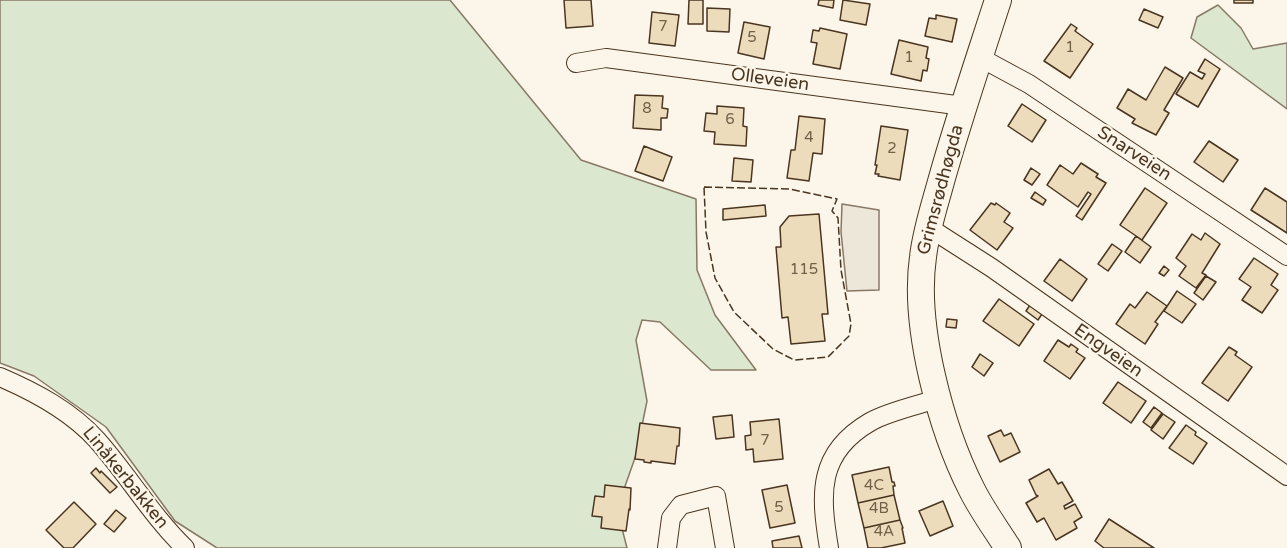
<!DOCTYPE html>
<html>
<head>
<meta charset="utf-8">
<style>
  body { margin:0 }
  canvas { display:block; background:#fbf6e9 }
</style>
</head>
<body>
<canvas width="1287" height="548"></canvas>
<script>
const context = document.querySelector('canvas').getContext('2d');
context.lineJoin = 'round';
function fill(path, color) { context.fillStyle = color; context.fill(path, 'evenodd'); }
function strokePath(path, color, width, dash) { context.strokeStyle = color; context.lineWidth = width; context.lineCap = dash ? 'butt' : 'round'; context.setLineDash(dash || []); context.stroke(path); }
function label(font, color, halo, rows, align = 'center') {
  context.font = font + ' "Varela Round",sans-serif'; context.lineWidth = 4.5; context.setLineDash([]); context.textBaseline = 'middle'; context.strokeStyle = halo; context.fillStyle = color; for (const [text, x, y, turn = 0] of rows) {
    context.save(); context.translate(x, y); context.rotate((+turn || 0) * Math.PI / 180); context.textAlign = isNaN(turn) ? turn : align; if (halo) context.strokeText(text, 0, 0); context.fillText(text, 0, 0); context.restore();
  }
}
const green = new Path2D(`
  M0,0H450L581,160L696,199L697,270L715,315L756,370H711L660,322L642,320L636,340L647,401L636,455L617,509L627,548H217L175,521L106,427L34,376L0,363Z
  M1218,5L1241,28L1253,49L1287,43V109L1191,38L1197,17Z`);
const parking = new Path2D(`
  M842,204L879,210V290L847,291L841,232Z`);
const building = new Path2D(`
  M564,0H591L593,26L566,28Z
  M689,0H703V24H688Z
  M819,0H834L833,8L818,5Z
  M843,0L870,4L866,25L840,20Z
  M1234,0H1253V3H1234Z
  M707,8L730,9L729,32L707,31Z
  M1144,9L1163,17L1158,28L1139,20Z
  M652,12L679,15L675,46L649,43Z
  M936,15L957,19L952,42L925,36L929,18L936,19Z
  M744,22L770,27L764,59L738,53Z
  M1071,24L1077,28L1075,31L1093,44L1070,78L1044,61Z
  M820,28L847,34L840,69L813,64L817,43L811,42L813,30L819,31Z
  M899,40L928,47L926,58L929,59L927,71L923,70L921,81L891,74Z
  M1205,59L1220,69L1198,107L1176,94L1190,72L1202,79L1205,74L1198,71Z
  M1165,67L1183,78L1164,110L1169,113L1156,135L1132,123L1135,119L1117,108L1128,89L1146,100Z
  M635,95L663,96L662,108L668,109L667,118H661V130L633,128Z
  M1022,104L1046,120L1032,142L1008,126Z
  M717,106L744,108L743,126L747,127L746,146L714,144L715,132L704,131L706,113L717,114Z
  M799,116L825,119L822,154L813,153L809,181L787,178L791,150H795Z
  M881,126L908,130L900,180L878,176L879,174H875L877,165H875Z
  M1209,141L1238,160L1223,182L1194,162Z
  M644,146L672,157L663,181L635,171Z
  M734,158L753,160L751,182L732,181Z
  M1081,163L1098,174L1096,177L1106,183L1082,220L1076,216L1091,194L1088,192L1078,207L1047,185L1060,165L1073,174Z
  M1031,168L1040,174L1032,185L1024,180Z
  M1145,188L1167,203L1142,240L1120,225Z
  M1265,188L1287,202V233L1251,210Z
  M1035,192L1046,200L1043,205L1031,198Z
  M991,203L995,205L996,203L1010,213L1004,222L1013,228L997,250L970,230Z
  M765,205L766,216L723,220V209Z
  M819,214L828,314H822L825,341L791,344L788,317L782,318L776,247H781L780,227L789,216Z
  M1205,233L1220,244L1202,273L1206,275L1196,288L1179,276L1186,266L1176,258L1192,234L1201,240Z
  M1136,236L1151,247L1140,263L1125,252Z
  M1112,244L1122,251L1108,271L1098,264Z
  M1254,258L1278,274L1271,285L1278,290L1262,313L1242,300L1251,287L1239,279Z
  M1060,259L1087,279L1072,301L1044,281Z
  M1164,266L1169,270L1164,276L1159,273Z
  M1206,276L1216,282L1203,300L1194,293Z
  M1177,291L1196,304L1182,323L1164,311Z
  M1147,292L1167,306L1155,322L1158,324L1145,344L1116,324L1130,304L1135,308Z
  M999,299L1034,324L1019,346L983,321Z
  M1030,305L1042,314L1038,320L1026,311Z
  M947,319L957,320L956,328L946,327Z
  M1058,340L1069,347L1071,344L1078,349L1076,352L1085,358L1070,379L1044,361Z
  M1229,347L1237,352L1235,355L1252,367L1228,401L1202,383Z
  M980,354L993,363L984,376L972,367Z
  M1118,382L1146,401L1131,423L1103,403Z
  M1154,407L1162,413L1151,428L1143,422Z
  M1163,414L1175,422L1163,439L1151,430Z
  M732,415L734,437L716,439L713,417Z
  M779,419L783,459L754,462L753,449L746,450L745,436L751,435L750,422Z
  M640,423L680,428L679,446H677L675,464L651,461V463L644,462V460L635,459Z
  M1186,425L1196,432L1195,435L1207,443L1193,464L1169,448Z
  M1001,430L1004,436L1011,433L1020,452L1000,462L988,436Z
  M889,467L892,482H894L895,486H893L894,495L858,503L852,475Z
  M96,468L100,473L101,471L117,487L110,493L91,473Z
  M1049,469L1058,484L1062,482L1073,501L1064,506L1065,509L1075,504L1082,517L1074,522L1077,528L1056,540L1044,518L1037,522L1026,503L1038,496L1036,495L1029,480Z
  M605,485L631,488L630,510L629,509L626,531L601,528L602,517L592,516L595,496L604,497Z
  M787,485L795,523L770,528L762,490Z
  M894,495L900,520L864,528L858,503Z
  M943,501L953,526L930,536L919,511Z
  M74,502L96,524L73,548H64L46,530Z
  M116,510L126,518L114,532L104,524Z
  M1109,519L1154,548H1104L1095,541Z
  M900,520L903,528H902L905,543L881,548H868L864,528Z
  M799,536L802,548H773L772,541Z`);
const minor = new Path2D(`
  M979,57L1029,84L1287,256
  M576,63L606,58L963,106
  M928,227L992,268L1287,476
  M0,377C35,392 71,411 97,440C128,475 152,516 185,548
  M667,548L671,518L681,505L716,496L725,548
  M829,548C820,494 817,453 870,422C887,412 918,405 937,399`);
const secondary = new Path2D(`
  M998,0C979,59 959,118 942,178C935,204 926,230 923,257C913,326 941,429 972,490C982,510 996,529 1008,548`);
const fence = new Path2D(`
  M704,187L789,189L837,199L832,211L838,218L841,270L851,324L849,336L828,357L794,360L773,349L734,312L715,278L706,232Z`);
const numberNames = [
  ["7",663,27],
  ["5",752,38],
  ["1",1070,48],
  ["1",909,58],
  ["8",647,109],
  ["6",730,120],
  ["4",809,138],
  ["2",892,149],
  ["115",804,270],
  ["7",765,441],
  ["4C",874,486],
  ["5",779,508],
  ["4B",879,509],
  ["4A",884,532]
];
const streetNames = [
  ["Olleveien",770,80,8],
  ["Snarveien",1134,154,33],
  ["Grimsrødhøgda",941,190,-75],
  ["Engveien",1108,351,35],
  ["Linåkerbakken",125,478,51]
];
fill(green, '#dce7d0');
strokePath(green, '#887966', 1.5);
fill(parking, '#ede7d9');
strokePath(parking, '#887966', 1.5);
fill(building, '#ecdcbc');
strokePath(building, '#4a3520', 1.5);
strokePath(minor, '#4a3520', 20);
strokePath(secondary, '#4a3520', 28);
strokePath(minor, '#fbf6e9', 18);
strokePath(secondary, '#fbf6e9', 26);
strokePath(fence, '#4a3520', 1.5, [8, 3]);
label('15px', '#725f47', null, numberNames);
label('18px', '#4a3520', '#fbf6e9', streetNames);
</script>
</body>
</html>
